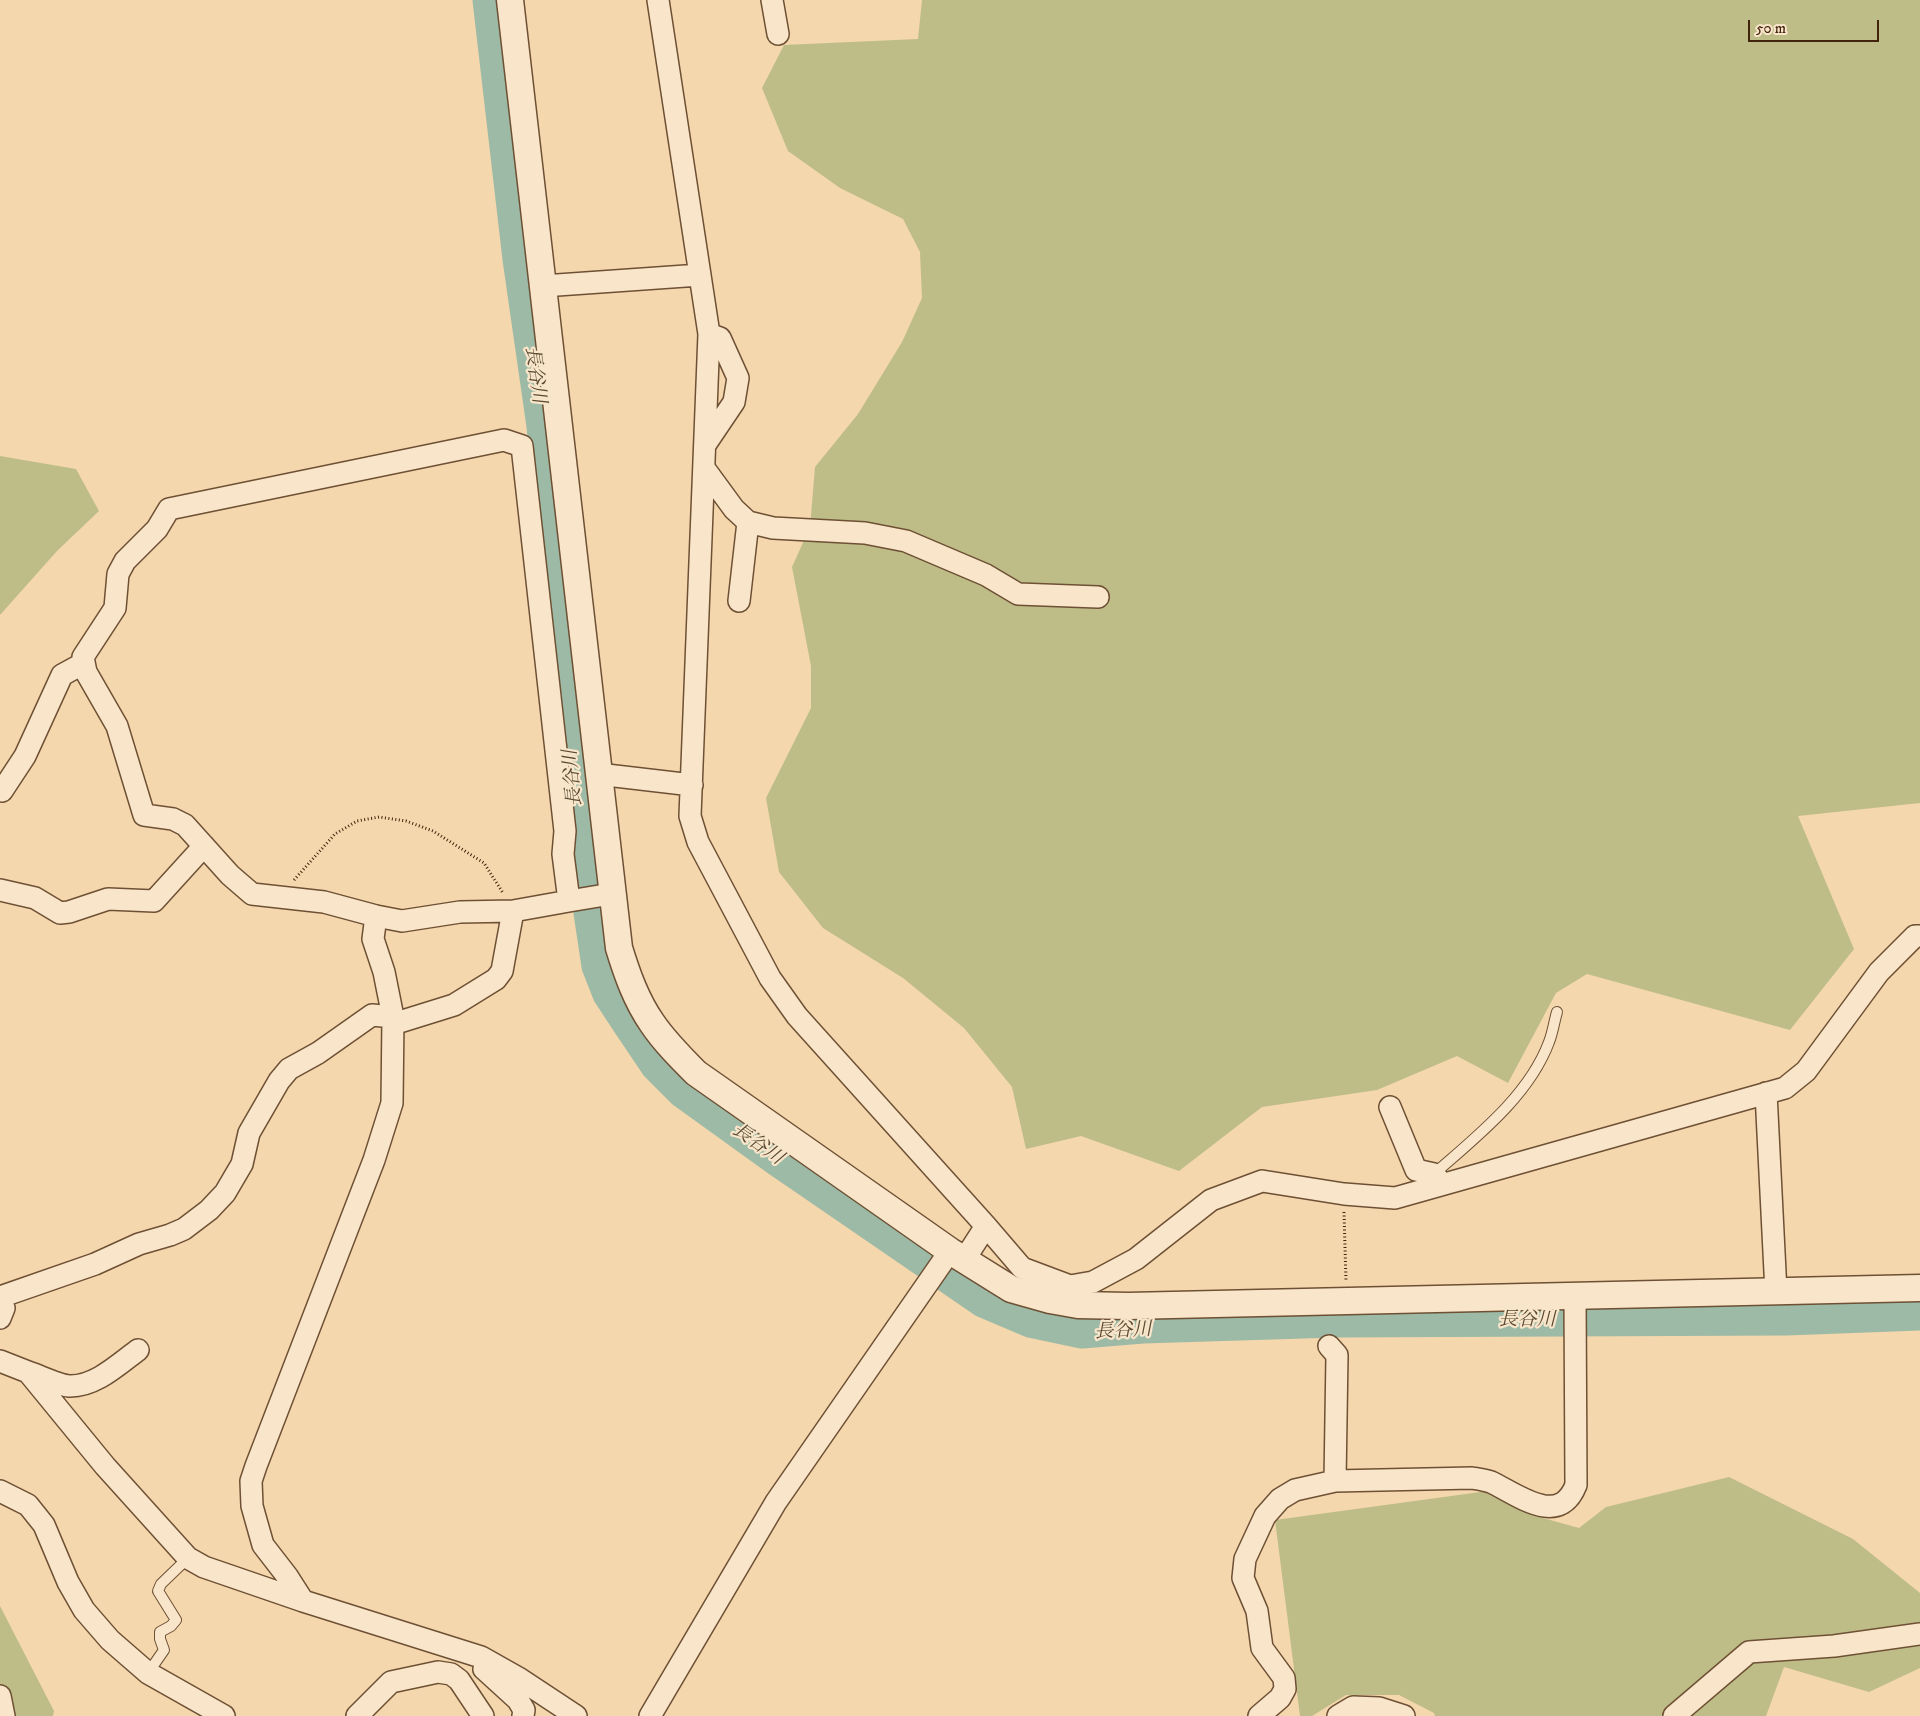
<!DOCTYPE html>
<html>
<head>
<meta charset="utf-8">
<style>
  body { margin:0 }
  #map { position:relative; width:1920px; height:1716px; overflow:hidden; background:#f4d7ad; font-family:"IM FELL DW Pica",serif }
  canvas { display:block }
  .scale { position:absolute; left:1748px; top:20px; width:131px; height:22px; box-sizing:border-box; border:2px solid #42230c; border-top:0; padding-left:6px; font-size:15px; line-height:18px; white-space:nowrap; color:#42230c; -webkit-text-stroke:4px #f8e5ca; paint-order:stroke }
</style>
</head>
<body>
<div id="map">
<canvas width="1920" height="1716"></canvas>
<div class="scale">50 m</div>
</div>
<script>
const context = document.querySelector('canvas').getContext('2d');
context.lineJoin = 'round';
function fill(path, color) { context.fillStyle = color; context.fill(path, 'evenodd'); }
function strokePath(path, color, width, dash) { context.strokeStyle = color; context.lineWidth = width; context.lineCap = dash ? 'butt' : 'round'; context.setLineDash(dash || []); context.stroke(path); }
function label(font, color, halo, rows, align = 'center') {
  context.font = font + ' "IM FELL DW Pica","Noto Serif JP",serif'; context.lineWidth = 4.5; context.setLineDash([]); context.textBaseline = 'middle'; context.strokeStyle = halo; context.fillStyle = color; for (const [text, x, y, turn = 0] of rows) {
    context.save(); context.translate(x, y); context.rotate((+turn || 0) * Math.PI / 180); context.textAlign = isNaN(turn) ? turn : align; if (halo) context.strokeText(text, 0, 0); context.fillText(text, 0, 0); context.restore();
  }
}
const green = new Path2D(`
  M922,0H1920V803L1798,816L1854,949L1790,1030L1587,974L1556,993L1508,1083L1457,1056L1377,1090L1262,1107L1179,1171L1081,1136L1026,1149L1012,1087L964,1028L903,978L823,928L779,872L766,798L811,708V666L792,567L810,527L815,467L858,414L902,342L922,298L920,252L903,219L840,188L788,151L762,88L784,45L918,39Z
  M0,456L76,469L99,511L57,551L0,615Z
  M1729,1477L1853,1539L1920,1593V1668L1869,1692L1784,1667L1766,1716H1435L1434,1713L1399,1695H1346L1312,1716H1300L1275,1520L1488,1491L1536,1516L1579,1528L1606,1507Z
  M0,1606L54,1711L53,1716H0Z`);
const river = new Path2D(`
  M488,0L518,259L542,426L582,866L597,966L608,994L627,1023L656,1066L683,1093L776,1160L983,1302L1030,1322L1082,1333L1143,1328L1336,1322L1786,1320L1920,1315`);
const path = new Path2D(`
  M294,880L335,834L357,821L379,817L406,821L433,831L484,863L503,893
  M1344,1212L1346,1281`);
const service = new Path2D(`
  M1434,1174C1476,1137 1529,1096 1549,1042C1553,1032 1554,1022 1557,1012
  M148,1673L164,1650L160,1639V1632L171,1626L176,1620L158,1591L161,1584L188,1558`);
const minor = new Path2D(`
  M658,0L709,334L690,816L698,842L770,978L797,1016L986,1226L1022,1268L1070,1286L1093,1282L1136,1259L1211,1200L1262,1181L1344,1194L1395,1198L1785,1088L1806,1071L1879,972L1915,936H1920
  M772,0L778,34
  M543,286L700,275
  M705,445L734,402L738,378L720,338L709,334
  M704,468L734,509L748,522L773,528L865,533L906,541L986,575L1018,594L1098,597
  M739,601L748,522
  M598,774L692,785
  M2,791L25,756L62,675L84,663
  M0,890L35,898L60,913L69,912L108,899L154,901L204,846
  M569,901L513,911L460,912L402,921L376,916L324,902L252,894L230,875L185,825L173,819L144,815L117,726L86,672L83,657L115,608L118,574L125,561L157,529L169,509L504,440L522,446L565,831L563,854L569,901L611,894
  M393,1024L454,1005L496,979L502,971L513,911
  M1766,1093L1776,1292
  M1390,1107L1416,1170L1434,1174L1442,1184
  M964,1260L986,1226
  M0,1297L95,1264L139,1244L170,1235L184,1229L209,1210L225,1193L242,1164L249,1133L279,1081L289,1069L318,1053L372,1015L393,1017
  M0,1299L4,1308L0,1318
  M1329,1346L1337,1355L1335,1481
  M0,1361L28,1372L105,1466L188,1558L204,1567L303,1601L481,1657L520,1679L576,1716
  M28,1372C40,1376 58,1385 69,1386C95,1387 119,1364 138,1350
  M0,1491L28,1505L44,1525L68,1582L84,1610L110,1640L148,1673L224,1716
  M303,1601L287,1576L263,1545L252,1506L251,1481L256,1466L374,1160L392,1103L393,1017L384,972L373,939L376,916
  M486,1661L484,1669L518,1700L524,1710L523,1716
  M0,1696L4,1716
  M357,1716L391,1682L438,1672L451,1674L459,1680L483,1716
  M650,1716L776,1502L950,1251
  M1259,1716L1280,1698L1285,1689L1284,1678L1262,1648L1257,1611L1243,1578L1245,1559L1265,1516L1280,1499L1295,1490L1335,1481L1472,1478C1478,1479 1485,1480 1491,1482C1518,1495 1559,1528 1576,1485L1575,1296
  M1338,1716L1353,1707L1379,1708L1404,1716
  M1674,1716L1749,1652L1834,1646L1920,1634`);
const tertiary = new Path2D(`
  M510,0L619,948C627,974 636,1000 652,1023C664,1041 680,1057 696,1073L950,1251L1011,1289L1050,1300L1078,1305L1128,1306L1920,1288`);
const waterNames = [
  ["長谷川",534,375,82],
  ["長谷川",574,778,-95],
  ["長谷川",757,1145,35],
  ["長谷川",1527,1321],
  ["長谷川",1123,1332,-3]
];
fill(green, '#bebd88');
strokePath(river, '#9cbaa6', 31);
strokePath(service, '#6e5034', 12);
strokePath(minor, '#6e5034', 24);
strokePath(tertiary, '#6e5034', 29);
strokePath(path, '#42230c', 3, [1, 2.5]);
strokePath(service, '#f8e5ca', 10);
strokePath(minor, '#f8e5ca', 21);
strokePath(tertiary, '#f8e5ca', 26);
label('italic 19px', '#584932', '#f8e5ca', waterNames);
</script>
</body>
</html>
